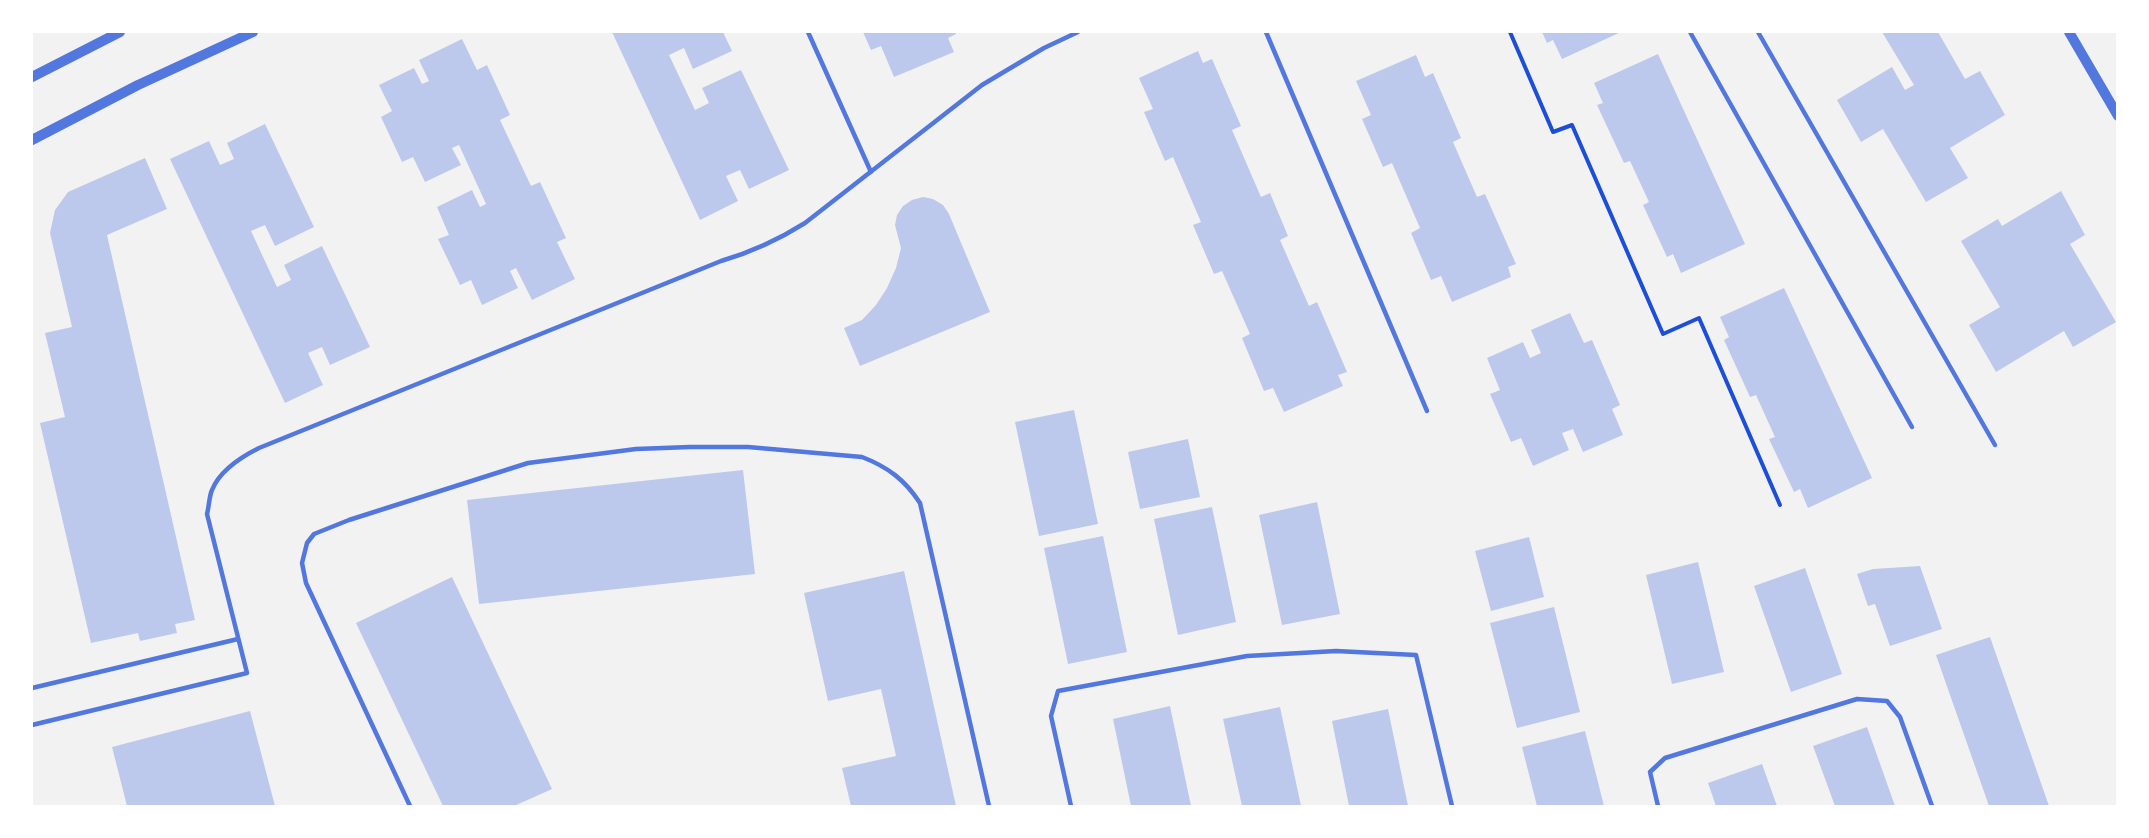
<!DOCTYPE html>
<html>
<head>
<meta charset="utf-8">
<style>
  body { margin:0 }
  #map { position:relative; width:2149px; height:838px; overflow:hidden; background:#f2f2f2; font-family:"Exo 2",sans-serif }
  canvas { display:block }
  .frame { position:absolute; inset:0; border:33px solid #fff; pointer-events:none }
</style>
</head>
<body>
<div id="map">
<canvas width="2149" height="838"></canvas>
<div class="frame"></div>
</div>
<script>
const context = document.querySelector('canvas').getContext('2d');
context.lineJoin = 'round';
function fill(path, color) { context.fillStyle = color; context.fill(path, 'evenodd'); }
function strokePath(path, color, width, dash) { context.strokeStyle = color; context.lineWidth = width; context.lineCap = dash ? 'butt' : 'round'; context.setLineDash(dash || []); context.stroke(path); }
const building = new Path2D(`
  M612,32H723L732,51L693,69L684,48L669,55L695,110L709,103L702,88L741,70L789,170L749,189L740,170L726,176L738,201L700,220Z
  M863,32H955L956,34L948,38L954,52L894,77L881,46L871,50Z
  M1542,32H1621L1562,59L1553,40L1547,43Z
  M1882,32H1938L1965,79L1980,71L2005,115L1950,148L1968,178L1926,202L1883,129L1861,142L1837,100L1892,67L1905,90L1914,85Z
  M462,39L477,70L487,65L510,115L500,120L531,186L540,182L566,238L557,242L575,279L532,300L516,268L510,271L518,288L482,305L471,280L460,285L438,239L449,235L437,207L472,190L480,207L486,204L459,145L452,148L461,165L425,182L413,157L402,162L381,117L392,111L379,85L414,68L422,84L429,81L419,60Z
  M1198,51L1203,63L1212,59L1241,126L1232,130L1261,197L1270,193L1288,236L1280,240L1309,306L1317,302L1347,372L1338,375L1343,386L1284,412L1273,388L1264,391L1242,338L1250,334L1222,271L1214,274L1193,225L1201,222L1173,157L1165,161L1144,112L1153,109L1139,78Z
  M1658,54L1745,244L1681,273L1673,254L1667,257L1643,205L1649,202L1630,161L1624,163L1597,105L1603,103L1594,83Z
  M1416,55L1425,77L1433,73L1461,138L1453,142L1477,197L1485,194L1516,264L1508,267L1511,277L1452,302L1441,276L1431,280L1411,233L1420,228L1392,163L1383,167L1362,119L1371,115L1356,81Z
  M265,124L314,227L275,246L265,225L251,231L277,287L291,280L284,265L322,246L370,347L330,365L322,347L308,353L323,385L285,403L170,159L209,141L220,165L234,159L227,143Z
  M145,158L167,209L107,235L195,620L175,624L177,633L140,641L138,633L91,643L40,423L65,417L45,333L72,327L50,233L55,210L68,192Z
  M2061,191L2085,235L2070,244L2116,322L2073,347L2064,331L1996,372L1969,325L2000,307L1961,241L1998,219L2002,226Z
  M923,197L933,199L943,205L949,214L990,312L860,366L844,328L862,320L876,305L887,288L896,268L901,248L895,225L897,215L903,206L912,200Z
  M1784,288L1872,478L1808,508L1800,489L1794,492L1769,439L1775,437L1756,395L1750,397L1724,340L1729,337L1720,317Z
  M1570,313L1584,343L1592,340L1620,405L1612,409L1623,435L1583,452L1573,429L1562,433L1569,450L1533,466L1521,438L1511,442L1490,394L1500,390L1487,358L1523,342L1530,358L1541,353L1531,330Z
  M1074,410L1098,524L1039,536L1015,422Z
  M1188,439L1200,497L1140,509L1128,452Z
  M743,470L755,574L479,604L467,500Z
  M1317,502L1340,614L1282,625L1259,515Z
  M1212,507L1236,622L1178,635L1154,519Z
  M1103,536L1127,652L1068,664L1044,548Z
  M1529,537L1544,597L1491,611L1475,551Z
  M1698,562L1724,672L1672,684L1646,575Z
  M1920,566L1942,629L1890,646L1875,604L1868,606L1857,574L1873,569Z
  M1805,568L1842,674L1791,692L1754,586Z
  M904,571L956,806H851L842,768L896,756L881,689L828,701L804,593Z
  M452,577L552,789L514,806H443L356,623Z
  M1554,607L1580,712L1517,728L1490,623Z
  M1990,637L2049,806H1989L1936,655Z
  M1170,706L1191,806H1131L1113,719Z
  M1280,707L1301,806H1242L1223,719Z
  M1388,709L1408,806H1349L1332,721Z
  M250,711L275,806H127L112,747Z
  M1867,727L1895,806H1835L1813,746Z
  M1585,731L1604,806H1537L1522,747Z
  M1762,764L1777,806H1716L1708,783Z`);
const path = new Path2D(`
  M1510,32L1553,132L1572,125L1663,334L1699,318L1780,505`);
const service = new Path2D(`
  M808,32L871,172
  M1266,32L1427,411
  M1690,32L1912,427
  M1758,32L1995,445
  M32,688L238,639
  M32,725L247,673L207,514C209,507 209,497 212,490C220,470 241,457 259,448L721,261C752,252 778,240 805,223L982,85L1044,48L1078,32
  M410,806L306,583L302,563L307,543L314,534L349,520L528,463L636,449L690,447H748L862,457C888,467 905,480 920,503L989,806
  M1071,806L1051,716L1058,691L1247,656L1336,651L1416,655L1452,806
  M1658,806L1650,772L1665,758L1857,699L1887,701L1900,717L1932,806`);
const tertiary = new Path2D(`
  M2069,32L2118,116
  M32,77L120,32
  M32,140L138,85L253,32`);
fill(building, '#bdc9ec');
strokePath(path, '#1d4ed8', 4);
strokePath(service, '#5277de', 4.5);
strokePath(tertiary, '#5277de', 10);
</script>
</body>
</html>
